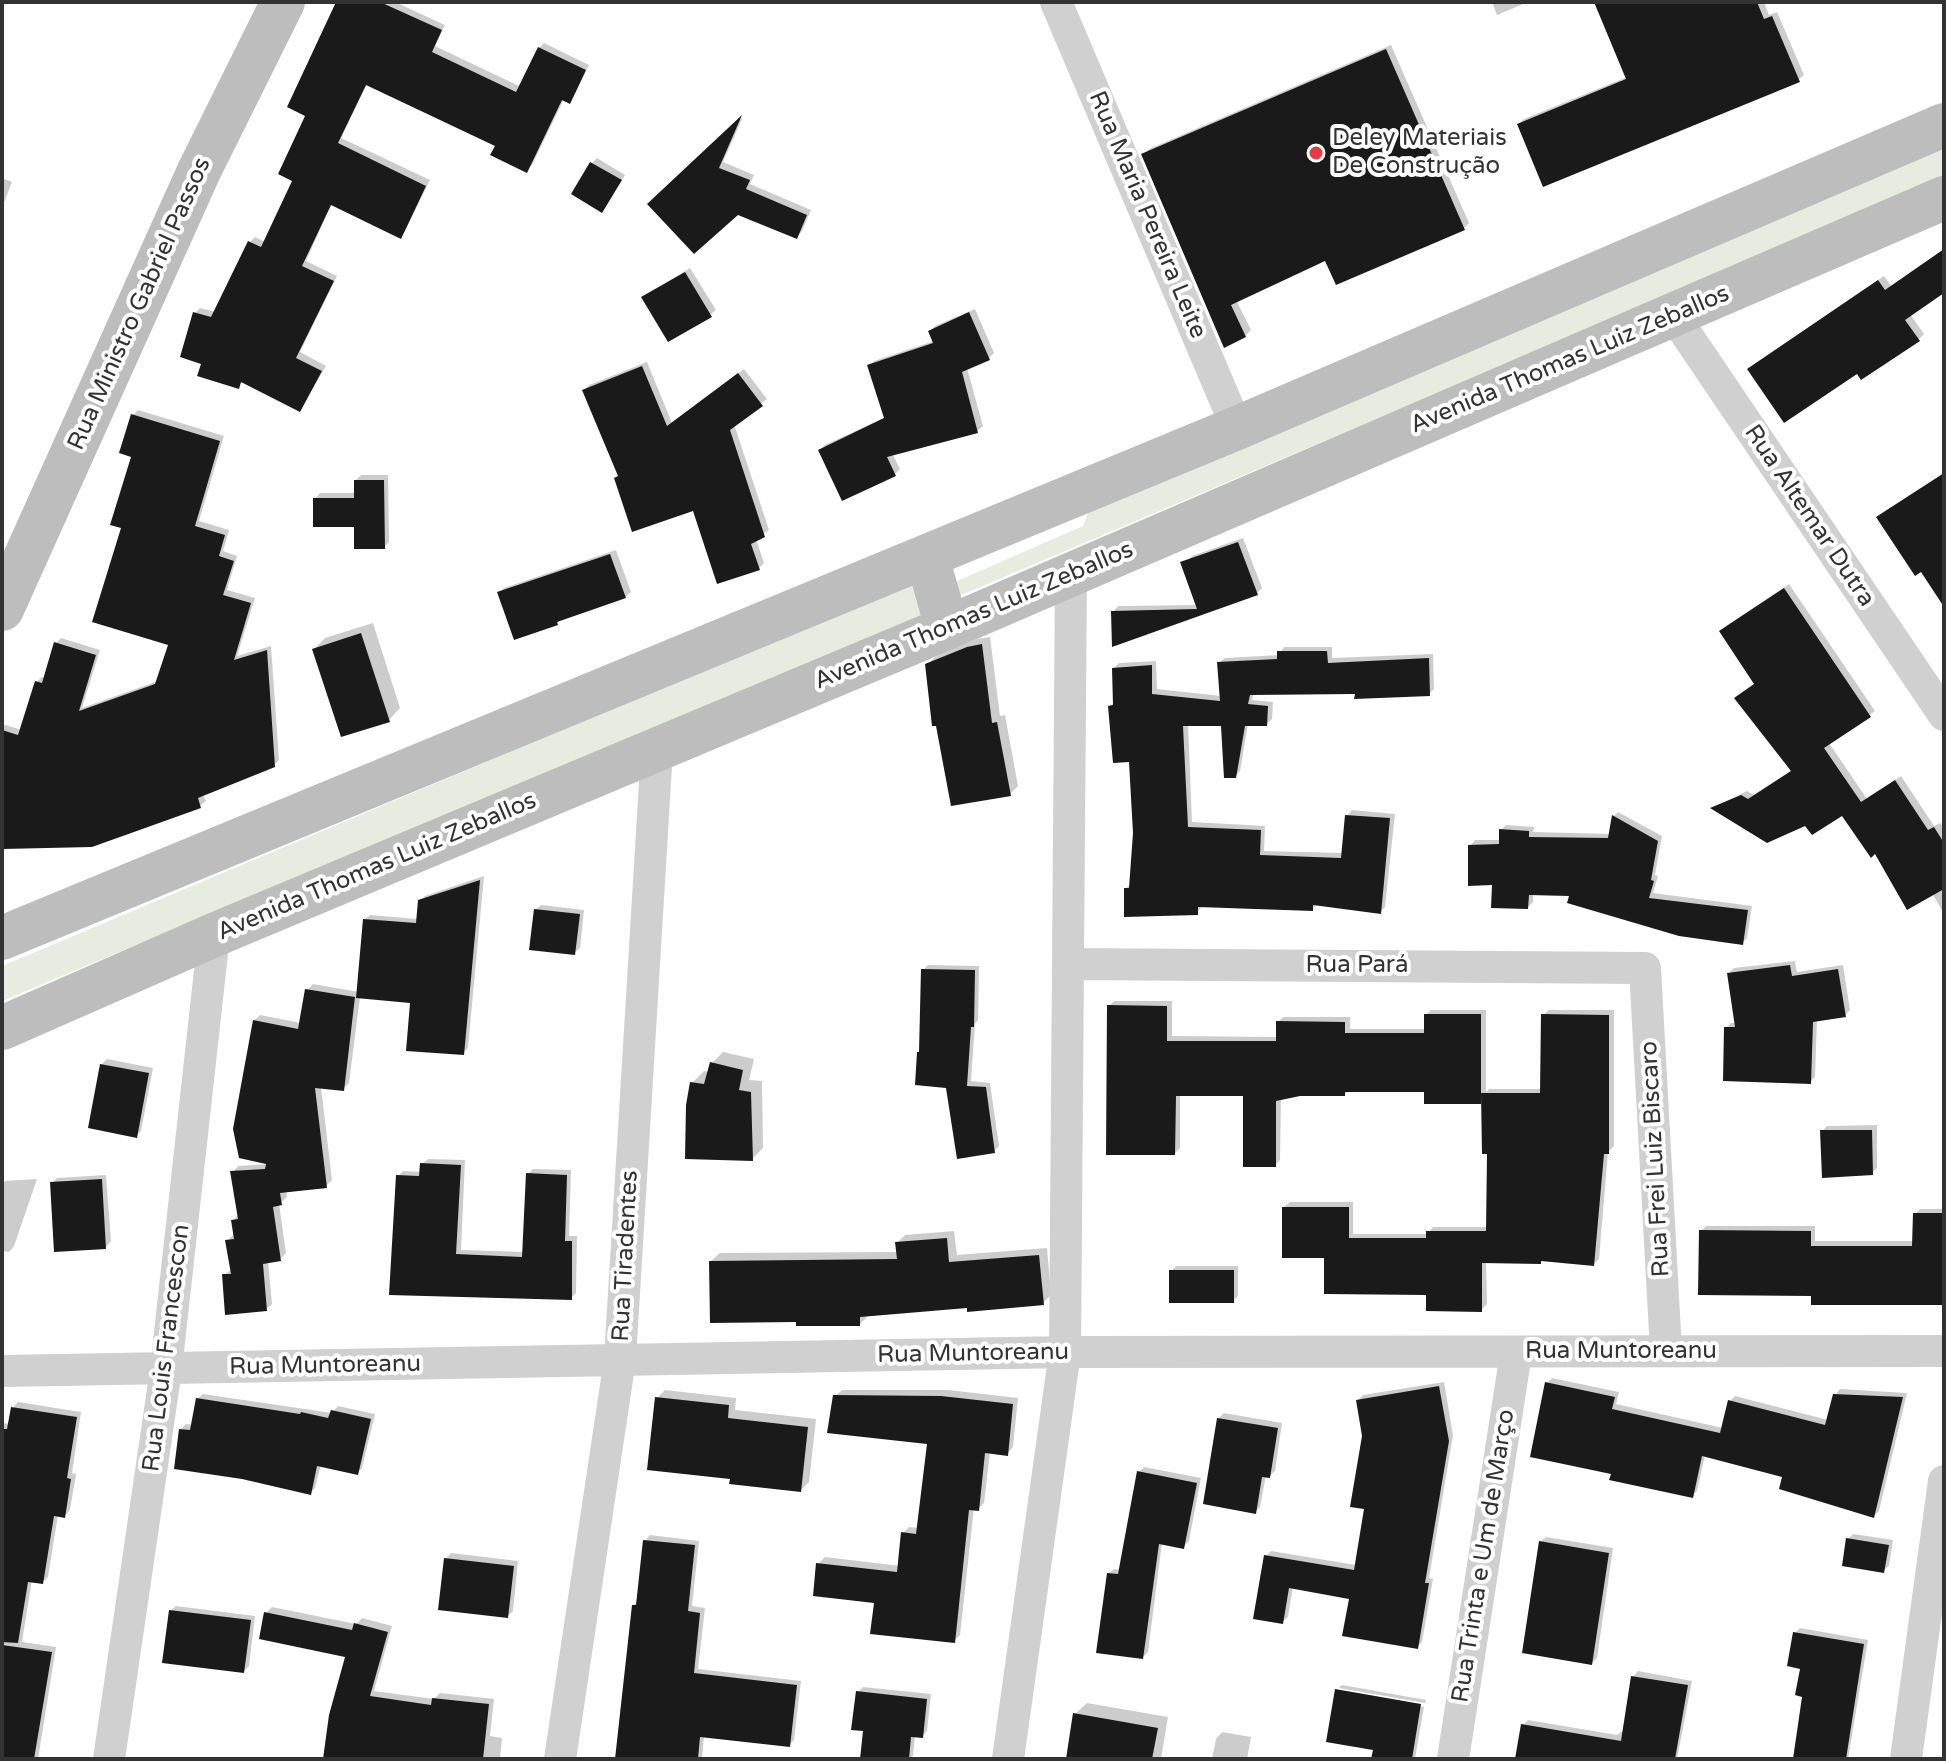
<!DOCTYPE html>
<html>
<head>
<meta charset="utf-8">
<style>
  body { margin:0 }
  #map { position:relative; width:1946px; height:1761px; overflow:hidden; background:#fff; font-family:"Varela Round",sans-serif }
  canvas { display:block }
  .frame { position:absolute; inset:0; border:4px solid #333; pointer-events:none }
</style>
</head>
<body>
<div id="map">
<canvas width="1946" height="1761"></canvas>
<div class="frame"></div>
</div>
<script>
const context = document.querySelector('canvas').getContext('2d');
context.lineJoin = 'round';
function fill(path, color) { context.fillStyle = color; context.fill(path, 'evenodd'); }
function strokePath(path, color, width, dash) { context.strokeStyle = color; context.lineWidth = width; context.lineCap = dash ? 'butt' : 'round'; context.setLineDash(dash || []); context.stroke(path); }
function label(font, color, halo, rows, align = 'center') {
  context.font = font + ' "Varela Round",sans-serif'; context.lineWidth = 8; context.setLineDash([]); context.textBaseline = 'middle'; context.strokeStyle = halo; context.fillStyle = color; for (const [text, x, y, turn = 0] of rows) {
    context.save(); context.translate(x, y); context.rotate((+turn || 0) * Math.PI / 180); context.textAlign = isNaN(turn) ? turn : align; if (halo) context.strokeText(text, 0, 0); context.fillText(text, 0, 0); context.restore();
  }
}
const green = new Path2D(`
  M1944,147V178L959,596L957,581L1083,526L1090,508Z
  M911,583L921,617L2,1001V966Z`);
const shadow = new Path2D(`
  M339,2H395L445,25L435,46L521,87L539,48L544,43L589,65L574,96L569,102L564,99L532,165L526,170L497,145L367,84L341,138L430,180L405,231L400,236L332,203L306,261L337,276L300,352L326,366L300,410L244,381L238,386L203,363L195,313L200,308L216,312L250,242L255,237L265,242L294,180L308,115Z
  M1492,2H1528L1497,15Z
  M1597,2H1764L1769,15L1777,12L1804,75L1798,80L1519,124L1524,119L1627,77Z
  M1391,45L1469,223L1464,228L1326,258L1236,300L1251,330L1245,336L1144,154L1149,149Z
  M743,117L723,162L754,175L750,184L811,210L802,231L797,237L738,212L649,204Z
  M597,158L625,175L602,210L592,163Z
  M2,178L12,182L2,208Z
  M1944,250V290L1910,314L1924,334L1919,339L1857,371L1755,364L1884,276L1891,286Z
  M690,268L716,310L710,315L644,297Z
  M975,309L994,353L989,358L967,368L983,426L977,431L892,453L900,469L895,474L820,450L825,445L886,417L869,366L874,361L934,341L930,331L935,326Z
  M647,362L672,423L744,369L767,399L734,424L769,530L756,539L764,563L759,568L694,509L620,474L584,391L589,385Z
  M138,410L224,436L199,521L229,530L223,551L237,556L227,590L255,598L237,656L271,646L279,760L274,765L203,795L206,801L200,806L2,847V724L22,730L36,682L42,677L45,678L56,643L61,638L100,650L82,708L158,681L170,644L123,526L133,456V415Z
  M361,475H388L389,542L384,547L356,525L315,499L320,493H356V480Z
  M1243,538L1262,588L1257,593L1114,644L1113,612L1118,606L1198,605L1186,562L1192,556Z
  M616,550L631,592L625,597L562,618L557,624L499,593L504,588Z
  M1789,584L1875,711L1829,743L1867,799L1901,776L1934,826L1940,823L1944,829V914L1932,893L1876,852L1842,813L1806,824L1713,808L1747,791L1754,795L1792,770L1756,683L1726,626Z
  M373,623L400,708L389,720L314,649L325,638Z
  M990,637L1000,716L1005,715L1018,786L1010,794L927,665L935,657L977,639Z
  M1284,647H1332V658L1433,654L1434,689L1429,694L1254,693L1252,700L1273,702L1272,719L1267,724H1248L1240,771L1235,776L1223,724H1188L1192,822L1265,826L1264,851L1344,853L1347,816L1352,810L1395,814L1385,907L1380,912L1317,904L1312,909L1202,906L1197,913L1126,889L1131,883L1135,833L1131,760L1110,706L1115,702L1114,668L1119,663L1156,661L1157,689L1221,696L1219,663L1225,658L1279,655Z
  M1618,812L1662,836L1655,875L1658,876L1653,893L1752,906L1747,938L1742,943L1571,894L1533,893V902L1528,907L1494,883L1470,846L1475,840H1501V830L1506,825L1534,827L1533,832L1611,834L1614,816Z
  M484,876L468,1048L463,1053L412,1001L360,997L349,1083L343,1089L321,1087L332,1180L326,1186L286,1190L287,1197L279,1204L286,1253L280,1259L268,1261L272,1304L266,1309L224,1275L232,1269L228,1240L233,1235V1221L239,1214L233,1172L238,1166L271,1164L254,1021L260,1015L301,1023L307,990L313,984L359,992L364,920L370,915L418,919L420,901L425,896Z
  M541,905L584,910L580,948L574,953L535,910Z
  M1795,961L1797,972L1843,965L1850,1010L1845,1015L1817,1019L1815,1077L1810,1082L1726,1028L1731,1023H1736L1729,973L1734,968Z
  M928,965L979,966L978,1020L975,1024L971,1081L990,1083L999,1146L994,1151L948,1086L923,970Z
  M1114,1001H1172V1036L1278,1037V1022L1283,1017H1350V1029H1426V1015L1431,1010H1486V1092L1489,1089H1542L1543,1015L1549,1010H1614V1146L1608,1152L1599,1259L1594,1264L1543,1260L1541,1262L1486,1261L1487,1304L1481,1310L1326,1256L1284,1207L1290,1202H1353V1234H1428L1433,1227H1488L1489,1152L1484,1099L1481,1102L1426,1090H1349L1345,1094H1300L1281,1098L1280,1160L1275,1165L1246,1094H1180V1148L1175,1153L1109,1006Z
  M723,1052L754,1059L749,1080L762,1081L763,1148L752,1159L692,1083L704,1071L709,1072L712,1063Z
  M107,1059L153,1068L141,1131L136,1136L101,1065Z
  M1877,1125V1168L1872,1173L1822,1131L1827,1126Z
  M428,1159L465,1160L461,1250L524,1252L528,1174L533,1169L571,1170L569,1236H577L576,1293L571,1298L391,1293L398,1176L403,1171L422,1172V1164Z
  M106,1175L111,1241L106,1247L52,1183L57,1178Z
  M37,1179L14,1246L9,1252L2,1251V1184L5,1181Z
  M1920,1209H1944V1303L1813,1294L1701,1231L1706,1226H1815V1241H1914L1915,1214Z
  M954,1231L957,1255L1047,1248L1051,1295L1043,1303L969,1306L868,1316L860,1324L798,1319L711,1261L720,1253L898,1252L897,1243L905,1235Z
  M1176,1266H1238V1296L1233,1301L1171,1271Z
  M1552,1378L1619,1392L1616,1404L1723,1428L1730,1401L1735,1396L1828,1420L1835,1395L1840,1389L1907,1393L1879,1511L1874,1516L1785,1476L1705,1455L1697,1491L1692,1496L1613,1472L1547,1383Z
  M1444,1382L1453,1435L1429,1578L1433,1579L1422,1642L1417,1647L1351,1597L1293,1586L1288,1617L1282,1622L1266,1556L1271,1551L1356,1565L1366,1507L1364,1436L1358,1400L1363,1395Z
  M665,1390L736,1398L735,1410L816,1419L809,1482L801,1490L732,1477L657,1398Z
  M842,1390H948L1018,1398L1013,1447L1007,1454L990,1452L984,1503L978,1509L974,1508L960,1635L954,1641L876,1601L818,1564L825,1557L900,1566L903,1533L909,1527L919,1528L929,1442L835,1396Z
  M203,1394L332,1413L338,1406L375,1414L362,1468L357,1473L321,1465L315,1488L310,1493L181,1429L186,1424L193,1425L197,1399Z
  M18,1402L81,1412L72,1473L76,1474L70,1510L65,1516L58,1515L48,1577L43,1582L32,1580L22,1642L56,1647L38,1759H2V1423L10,1424L13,1408Z
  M1224,1413L1282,1423L1275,1471L1269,1476L1266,1475L1260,1507L1255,1512L1219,1418Z
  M1144,1467L1201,1478L1189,1541L1183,1547L1162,1543L1148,1652L1143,1657L1108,1574L1114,1569L1121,1570L1139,1472Z
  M1853,1534L1893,1540L1889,1566L1883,1571L1848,1539Z
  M650,1535L699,1541L692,1606L705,1608L698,1669L801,1681L794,1740L789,1745L704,1736L702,1759H616L633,1606L638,1601L645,1541Z
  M1546,1537L1613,1548L1597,1658L1592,1663L1540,1542Z
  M451,1553L518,1561L513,1611L508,1616L446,1559Z
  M176,1606L255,1616L249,1666L244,1671L170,1611Z
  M272,1607L356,1624L362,1618L392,1626L374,1691L434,1699L440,1693L494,1699L490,1736L502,1738L500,1759H325L347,1655L266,1613Z
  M1800,1628L1868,1640L1848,1759H1793L1804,1695L1802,1667L1795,1633Z
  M1638,1671L1692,1681L1677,1759H1517L1523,1725L1528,1720L1617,1735L1625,1729L1633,1677Z
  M1342,1685L1426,1700L1425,1703L1339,1688Z
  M863,1687L931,1694L927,1731L922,1736L915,1735L913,1756L910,1759H888L865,1730L858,1692Z
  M1338,1689V1692L1424,1707L1415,1759H1373L1375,1749L1337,1690Z
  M1087,1703L1168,1717L1161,1759H1068L1075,1714Z
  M1222,1732L1251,1737L1247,1759H1212L1216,1739Z`);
const building = new Path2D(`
  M336,2H380L442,30L432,52L516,92L538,47L586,70L570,104L562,100L527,173L490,155L495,146L366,85L338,143L426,186L401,239L331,205L302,266L334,281L296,358L322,371L300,412L241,382L239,389L197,376L201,364L180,357L193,312L211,317L248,241L261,247L292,181L278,174L305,116L287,107Z
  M1594,2H1757L1764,19L1772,16L1800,82L1543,187L1517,124L1626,79Z
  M1386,49L1465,230L1336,285L1325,261L1231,305L1246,337L1224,348L1141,154Z
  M742,115L719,168L750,180L746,189L807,215L797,239L738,215L694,254L647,204Z
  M590,162L622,180L602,213L571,194Z
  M1944,249V293L1905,320L1920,341L1861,380L1857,374L1784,423L1747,369L1878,280L1885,290Z
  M685,272L712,317L668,342L641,297Z
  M969,312L990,360L962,372L978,433L887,457L896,476L842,501L818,450L884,418L867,365L933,343L928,331Z
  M642,366L667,426L738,373L763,406L730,430L765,537L751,544L760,570L717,584L693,511L632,532L614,478L618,476L582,390Z
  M131,414L220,441L195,526L225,535L219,556L234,561L223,595L251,603L234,660L267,650L275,767L198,798L201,808L92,847L2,849V730L18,735L35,681L42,683L54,642L96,655L79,711L155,684L168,645L92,622L121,528L110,525L131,457L119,453Z
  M1944,473V607L1921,572L1915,576L1876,517Z
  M354,480H384L385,549H354V527H313V498H354Z
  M1238,542L1258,595L1112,647L1111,611L1197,609L1180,562Z
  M610,554L626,598L557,622L558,625L514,640L497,592Z
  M1784,588L1871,717L1824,748L1861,802L1895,780L1928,830L1934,827L1944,843V889L1907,910L1875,854L1871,858L1842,816L1812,835L1805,826L1767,843L1710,808L1741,795L1748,799L1791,771L1734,698L1754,684L1719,631Z
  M361,633L390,722L341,737L312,649Z
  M982,644L992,723L997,722L1011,796L951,806L936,726H932L925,664L967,647Z
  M1277,651H1327L1328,663L1429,658L1430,696L1354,699L1355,694L1250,695L1248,704L1268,706L1267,726H1245L1236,778H1224L1221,726H1183L1188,827L1261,830L1260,855L1341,858L1345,815L1390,818L1381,914L1313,905V911L1198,907V915L1124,917V888H1129L1133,833L1129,762L1113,763L1108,706L1113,705L1112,668L1152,665V694L1220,701L1217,662L1277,659Z
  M1612,815L1658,841L1651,880L1654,881L1649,898L1748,910L1743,945L1679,936L1567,903L1569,896L1529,895L1528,909L1491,908L1492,885L1468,886V845L1499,844V829L1529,831V837L1608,838Z
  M480,880L464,1055L406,1051L410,1003L356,998L363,919L416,923L418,900Z
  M534,909L580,914L575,955L529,950Z
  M1790,965L1792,976L1838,969L1846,1017L1813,1022L1811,1084L1723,1081L1724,1027H1735L1727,973Z
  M921,969L975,970L974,1027H971L967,1086L986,1087L995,1153L957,1159L946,1088L915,1085L917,1052H919Z
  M305,989L355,997L344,1091L315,1088L327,1188L280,1193L282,1205L273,1207L281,1261L263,1264L267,1311L225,1315L222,1274H231L225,1240L234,1239L231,1220L238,1219L230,1171L265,1169L266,1164L239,1158L233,1129L253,1020L298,1029Z
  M1107,1005L1167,1006V1041H1276V1021L1345,1022V1033H1424V1014H1481V1104H1424V1092H1345V1096H1300L1276,1101V1167H1243V1096H1176L1175,1155H1106Z
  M1541,1014L1609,1015V1154H1604L1594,1266L1541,1261V1264L1482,1263V1312L1426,1311V1295L1324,1294V1258H1282V1207H1349V1238H1426V1231H1486L1487,1154H1482L1481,1093H1540Z
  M710,1062L743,1070L739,1090L751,1092L753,1161L685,1159L686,1105L690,1082L704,1084Z
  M100,1064L149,1073L137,1138L88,1128Z
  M1820,1130H1872L1873,1175L1822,1178Z
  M420,1163L461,1165L456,1254L522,1257L526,1173L567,1175L565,1241H572V1300L389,1295L396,1175L419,1176Z
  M102,1179L106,1249L54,1252L50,1182Z
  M1913,1213H1944V1305H1811V1296L1698,1295L1699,1230L1811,1231V1246H1912Z
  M947,1238L949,1262L1039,1255L1044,1305L967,1312V1308L860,1317V1326H796V1322L710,1323L709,1261L897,1259L895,1242Z
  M1169,1270H1234V1303H1169Z
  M1545,1382L1615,1397L1612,1409L1720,1433L1728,1400L1825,1425L1833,1394L1903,1397L1874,1518L1779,1489L1782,1477L1702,1456L1693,1498L1609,1480L1611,1474L1530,1457Z
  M1439,1386L1449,1441L1425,1583H1429L1418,1649L1342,1636L1349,1599L1289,1588L1283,1624L1253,1619L1264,1555L1354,1570L1364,1509L1350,1507L1362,1436L1356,1400Z
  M833,1395L941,1396L1013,1404L1008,1456L985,1453L979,1511L969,1510L955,1643L870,1634L874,1603L813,1596L816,1563L897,1572L901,1532L916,1534L927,1444L827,1433Z
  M655,1397L729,1405L728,1418L808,1427L801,1492L729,1484L730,1479L647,1470Z
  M196,1398L300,1414L301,1412L328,1418L331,1410L371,1419L358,1475L317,1466L311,1495L242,1479L174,1469L179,1429L190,1430Z
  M11,1407L77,1417L67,1478L71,1479L65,1518L54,1516L43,1584L28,1582L18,1643L2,1642V1429H7Z
  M1217,1418L1278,1428L1270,1478L1262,1477L1256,1514L1203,1504Z
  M1137,1471L1197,1483L1184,1549L1159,1544L1143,1659L1096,1653L1107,1573L1118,1574Z
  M1846,1538L1889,1545L1884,1573L1842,1566Z
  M643,1540L695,1545L688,1611L700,1613L694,1673L797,1685L790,1747L700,1737L698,1759H615L632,1605H636Z
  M1539,1541L1609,1553L1592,1665L1522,1653Z
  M444,1558L514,1566L508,1618L438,1610Z
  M169,1610L251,1620L244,1673L162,1663Z
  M264,1612L352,1630L354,1623L388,1632L370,1696L431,1705L432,1698L489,1704L483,1759H323L329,1715L345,1657L259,1639Z
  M1793,1632L1864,1644L1846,1759H1793L1802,1697L1795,1695L1800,1669L1787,1666Z
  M2,1645L52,1652L34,1759H2Z
  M1631,1676L1688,1685L1675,1759H1515L1521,1724L1621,1741Z
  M1335,1689L1421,1704L1412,1759H1371L1373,1750L1326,1742Z
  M856,1691L927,1699L923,1738L911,1737L909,1759H860L863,1731L851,1730Z
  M1073,1713L1158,1728L1152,1759H1066Z`);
const street = new Path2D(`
  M1056,2L1237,428
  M1674,316L1944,715
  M1069,964L1645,968L1666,1351
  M2,1371L1065,1352L1944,1351
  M109,1759L166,1369L214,935
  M560,1759L620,1359L657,750
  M1008,1759L1065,1352L1071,574
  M1453,1759L1516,1353
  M1906,1759L1944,1481`);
const secondary = new Path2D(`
  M927,557L947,628
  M2,609L199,171L283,2
  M2,938L1237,428L1944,125
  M2,1028L214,935L947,628L1944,198`);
const markers = [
  [1316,153,8,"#e63946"]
];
const poiNames = [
  ["Deley Materiais",1332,139],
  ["De Construção",1332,167]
];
const streetNames = [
  ["Rua Maria Pereira Leite",1147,215,67],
  ["Rua Ministro Gabriel Passos",140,304,-66],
  ["Avenida Thomas Luiz Zeballos",1570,360,-23],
  ["Rua Altemar Dutra",1809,516,56],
  ["Avenida Thomas Luiz Zeballos",974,616,-23],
  ["Avenida Thomas Luiz Zeballos",377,867,-23],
  ["Rua Pará",1357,966],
  ["Rua Frei Luiz Biscaro",1656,1159,-93],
  ["Rua Tiradentes",626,1256,-87],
  ["Rua Louis Francescon",167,1348,-83],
  ["Rua Muntoreanu",1621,1352],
  ["Rua Muntoreanu",973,1354,-1],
  ["Rua Muntoreanu",325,1366,-1],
  ["Rua Trinta e Um de Março",1484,1556,-81]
];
fill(green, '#e6ecdf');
fill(shadow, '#0003');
fill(building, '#1a1a1a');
strokePath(street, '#d0d0d0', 32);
strokePath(secondary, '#bdbdbd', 44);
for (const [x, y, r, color] of markers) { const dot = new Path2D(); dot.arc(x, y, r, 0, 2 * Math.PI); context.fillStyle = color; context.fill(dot); strokePath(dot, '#fff', 3); }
label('24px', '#333', '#fff', poiNames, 'left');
label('24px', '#333', '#fff', streetNames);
</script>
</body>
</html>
